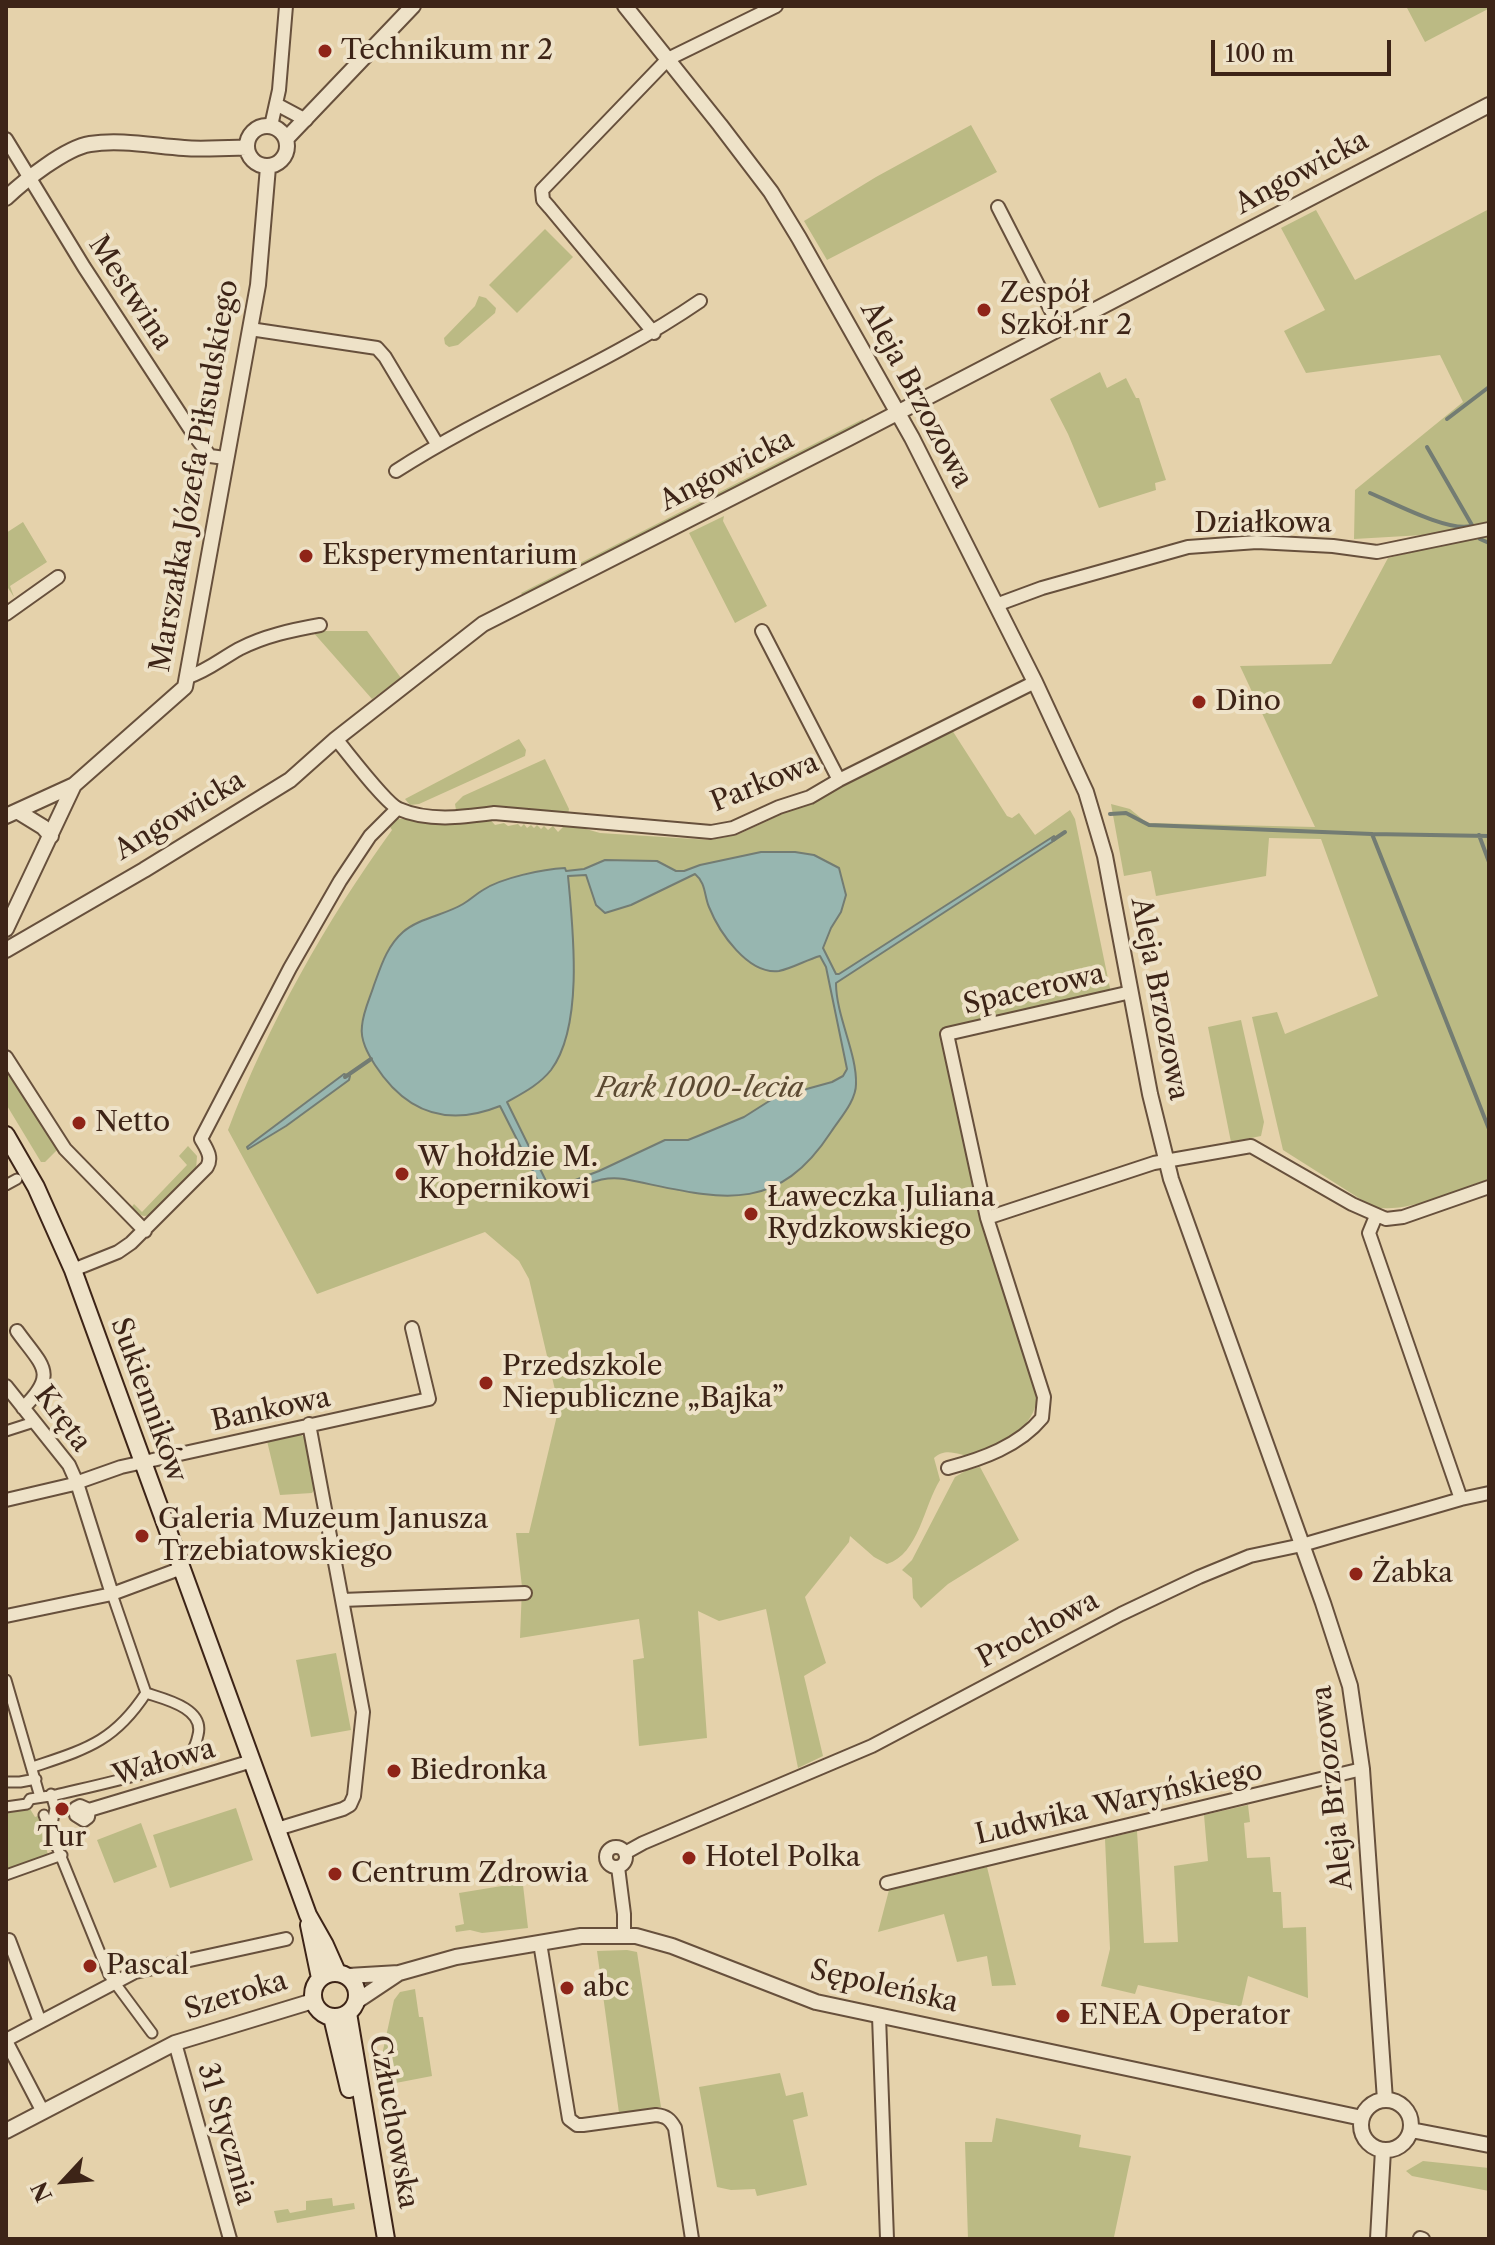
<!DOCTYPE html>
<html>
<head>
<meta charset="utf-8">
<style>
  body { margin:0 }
  #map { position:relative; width:1495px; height:2245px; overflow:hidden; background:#e5d2ab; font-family:"Libre Caslon Text",serif }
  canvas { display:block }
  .frame { position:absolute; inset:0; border:8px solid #3d2417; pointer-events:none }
  .north { position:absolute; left:24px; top:2141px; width:80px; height:80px; -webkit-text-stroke:6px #eee2c8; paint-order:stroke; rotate:244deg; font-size:22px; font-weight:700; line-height:32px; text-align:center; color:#3d2417 }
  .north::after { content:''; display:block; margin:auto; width:28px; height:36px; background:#3d2417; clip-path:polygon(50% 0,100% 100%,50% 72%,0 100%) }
  .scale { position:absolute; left:1211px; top:40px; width:180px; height:36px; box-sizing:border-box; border:4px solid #3d2417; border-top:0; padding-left:10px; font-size:24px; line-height:28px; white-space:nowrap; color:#3d2417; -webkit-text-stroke:6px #eee2c8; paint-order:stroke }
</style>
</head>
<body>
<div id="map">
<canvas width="1495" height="2245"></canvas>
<div class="frame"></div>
<div class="north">N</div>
<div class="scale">100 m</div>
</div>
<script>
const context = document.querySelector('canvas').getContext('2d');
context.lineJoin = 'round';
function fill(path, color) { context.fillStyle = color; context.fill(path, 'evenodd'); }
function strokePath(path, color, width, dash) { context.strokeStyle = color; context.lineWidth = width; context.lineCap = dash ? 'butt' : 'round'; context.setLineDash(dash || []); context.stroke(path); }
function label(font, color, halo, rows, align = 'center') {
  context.font = font + ' "Libre Caslon Text",serif'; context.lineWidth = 8; context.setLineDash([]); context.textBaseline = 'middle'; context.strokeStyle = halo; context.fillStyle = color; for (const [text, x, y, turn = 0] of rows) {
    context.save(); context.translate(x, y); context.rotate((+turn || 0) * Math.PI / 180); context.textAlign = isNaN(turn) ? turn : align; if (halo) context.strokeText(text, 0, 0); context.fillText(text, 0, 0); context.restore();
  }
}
const green = new Path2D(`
  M1406,6H1487L1488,9L1425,42Z
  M971,125L997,172L827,260L804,221L876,177Z
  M1489,209V524L1458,533L1354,539L1355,490L1463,402L1440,355L1306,373L1284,331L1325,310L1281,228L1316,210L1355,280Z
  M545,229L573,257L517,313L489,285Z
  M479,296L486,298L496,308L495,313L458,345L449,347L445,344L444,338L475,306Z
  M1100,372L1107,388L1126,378L1136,398H1139L1166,480L1155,483L1156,490L1099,508L1068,434L1050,399Z
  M863,419L865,421L525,598L521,593Z
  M724,516L723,521L767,606L735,623L689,533Z
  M23,522L47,562L10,586L14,597L6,585V533Z
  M1489,534V1179C1455,1190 1408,1214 1373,1207L1283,1150L1252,1017L1277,1012L1285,1034L1378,996L1321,839L1269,838L1266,876L1156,896L1151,871L1124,876L1111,804L1130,809L1147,823L1315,827L1240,666L1331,664L1388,558Z
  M312,631H367L401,678L372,699Z
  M952,730L1007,816L1012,818L1019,813L1035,835L1070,810L1075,819L1111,993L946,1030L982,1217L1037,1395C1036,1428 1003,1442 977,1456C961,1458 948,1445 934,1458L940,1480C924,1505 919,1554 887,1564L874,1557L850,1536L849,1542L805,1597L826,1663L804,1676L823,1756L798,1768L766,1609L719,1621L698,1611L707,1738L639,1746L633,1660L644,1658L639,1619L520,1638L522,1587L516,1533H529L559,1407L529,1279L519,1261L485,1232L317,1294L228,1130C268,1024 326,921 392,830L390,827L396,819L487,816L495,825L504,823L508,826L518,824L521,827L524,824L527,828L531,825L534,828L537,825L541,829L544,826L548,830L553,826L558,832L563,827L558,821L600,833L710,840L737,835L782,814L784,808L831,791Z
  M519,739L526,750L525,756L419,804L410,805L405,799Z
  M545,759L569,809L568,815L456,810L455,804L463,796Z
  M1241,1020L1264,1122L1261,1136L1231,1142L1208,1027Z
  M6,1069L57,1150L45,1162H41L6,1104Z
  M188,1146L197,1156L196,1170L153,1213C144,1219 138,1215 131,1208L134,1204L142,1212L187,1165L179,1156Z
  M300,1434L304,1437L314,1490L312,1493L280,1495L267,1441Z
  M980,1467L1019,1540L948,1584L921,1608L913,1598L912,1578L902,1570L912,1560L955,1477L967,1470Z
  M336,1653L351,1730L311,1737L296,1660Z
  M1248,1805L1250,1822L1244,1823L1247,1858L1270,1857L1273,1892H1281L1283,1928L1306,1927L1308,1998L1248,1976L1241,2007L1138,1985L1135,1994L1101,1986L1110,1949L1105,1839L1137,1831L1144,1943L1178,1942L1174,1866L1208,1861L1204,1815Z
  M236,1808L253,1860L170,1888L153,1835Z
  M30,1809L35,1817L38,1816L48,1855L6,1872V1813Z
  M141,1823L157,1867L114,1883L97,1840Z
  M987,1867L1016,1985L992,1986L987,1956L957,1962L944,1914L878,1932L889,1890Z
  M520,1883L523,1885L528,1928L482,1933L470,1930L456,1932L455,1926L464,1924L459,1893Z
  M627,1950L637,1952L661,2107L619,2113L597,1951Z
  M415,1989L419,2017H423L432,2076L375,2087L394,2000L400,1992Z
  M780,2073L786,2096L803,2092L808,2116L793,2120L807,2185L757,2196L755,2189L731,2190L717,2187L699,2087Z
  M996,2118L1081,2135L1079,2147L1131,2156L1114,2237L968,2239L965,2142H992Z
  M1423,2161L1489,2168V2191L1412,2176L1406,2171Z
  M332,2198L333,2206L354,2203L355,2209L277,2223L274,2211L288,2209L290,2213L306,2210V2201Z`);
const water = new Path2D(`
  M1054,836L1056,839L1052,842L836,983C836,1016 857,1053 856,1084C856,1101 840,1118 831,1132C773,1221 712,1196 624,1179C589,1173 572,1201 542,1189L500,1106C448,1127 406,1113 375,1065C368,1054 360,1040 362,1026C363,1012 370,998 374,985C381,966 387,946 403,932C419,918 445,915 463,904C470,900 476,894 483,890C501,878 543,869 565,868L566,871L584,869L605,860L657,861L676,871H684L700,865L761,852H795L814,855L839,868L846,895L841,912L831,928L823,948L836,974H839ZM695,874C706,883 704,895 709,907C719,932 748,975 779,971C793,968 806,960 820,956L826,967L847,1069L843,1076L832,1082L774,1098L744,1117L698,1136L688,1140H665L599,1171L557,1187L547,1183L507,1102C523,1093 539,1085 551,1070C584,1026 573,929 568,876L586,875L596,905L605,913L631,905Z
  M344,1074L350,1076L349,1080L286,1126L248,1149L247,1147L256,1140Z`);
const stream = new Path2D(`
  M1447,419L1489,387
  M1427,447L1480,539L1489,543
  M1370,493C1394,503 1448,532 1471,526
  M1110,814L1126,813L1149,825L1372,834L1489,836
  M1372,834L1489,1129
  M1479,835L1489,862
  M1053,840L1065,832
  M345,1077L371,1059`);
const pedestrian = new Path2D(`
  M6,1185L17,1179
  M6,1431L34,1422
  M6,1680L40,1797
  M33,1767C86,1749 114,1742 146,1693L112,1594
  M6,1782H20L36,1779
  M51,1794L55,1808L51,1830
  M6,1807L27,1804L30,1799L56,1795C83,1788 176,1770 191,1752C195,1747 197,1740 198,1735C205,1708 164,1699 146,1693
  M44,1815L109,1975L152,2033
  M6,1875L62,1855`);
const minor = new Path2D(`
  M276,104L306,120
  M271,126L279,90L286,6
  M6,139L84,267L194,435L210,456L225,458
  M998,207L1060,328
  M250,329L377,348L385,357L437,444
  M654,333L550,208L543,200L542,190L668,59L776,6
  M396,471C494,408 604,367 700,301
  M996,605L1042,588L1188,547L1257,542L1333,546L1377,552L1489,529
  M6,614L58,577
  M762,631L839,780
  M188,677C207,671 221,659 239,649C264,636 292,630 320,625
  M336,739C348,753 386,804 399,809C428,822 464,817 494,813L711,832L733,828L779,807L810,797L839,780L1035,682
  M6,1057L65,1149L145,1231
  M1376,1216L1369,1233L1461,1499
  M987,1218L1154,1163L1251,1146L1352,1204L1386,1219L1403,1217L1489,1187
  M73,1270L118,1252L131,1243L207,1167C213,1157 206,1148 201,1139L290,968L340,881L370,836L397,809
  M17,1331C42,1366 59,1373 23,1408
  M6,1386L69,1465L77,1483L112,1594
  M948,1468C982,1459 1019,1446 1042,1418L1044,1397L987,1218L947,1034L1131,992
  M6,1500L70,1485L121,1467L429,1399L412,1328
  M342,1600L525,1593
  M6,1616L112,1594L182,1568
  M89,1810L88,1817L84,1820L76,1815V1808L80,1806L89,1810L252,1761
  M277,1829L343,1809L350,1805L354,1796L363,1712L309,1424
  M606 1857a10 10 0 1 1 20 0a10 10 0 1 1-20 0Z
  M625,1853L643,1843L872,1746L1121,1614L1199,1577L1250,1556L1302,1545L1461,1499L1489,1493
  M618,1867L624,1914V1935
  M887,1883L1362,1769
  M9,1940L40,2022
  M540,1943L569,2119L577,2125H583L656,2115C666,2116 670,2119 675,2128L692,2239
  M879,2016L887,2239
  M6,2040L135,1972L286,1939
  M6,2041L43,2112
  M175,2043L230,2239
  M1420,2238L1423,2239`);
const tertiary = new Path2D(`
  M625,6L720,125L771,192L799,238L912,438L1035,682L1086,792L1105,856L1150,1094L1171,1179L1323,1603L1350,1686L1362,1769L1385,2100
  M247 146a20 20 0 1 1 40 0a20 20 0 1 1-40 0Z
  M286,139L413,6
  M6,198C24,181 65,148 90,144C120,139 154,146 184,148C205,150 226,147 247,148
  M17,811L43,827L51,836
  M6,816L74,785
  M6,929L74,785L185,687L258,285L268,167
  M6,950L144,870L290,780L336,739L483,624L849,438L1489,105
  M348,1976L399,1973L456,1957L581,1936H636L672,1946L816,2002L1362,2118
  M357,2001L399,1973
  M1361 2125a25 25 0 1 1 50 0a25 25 0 1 1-50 0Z
  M1411,2130L1489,2145
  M6,2131L175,2043L313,2001
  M1378,2239L1383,2150`);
const secondary = new Path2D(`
  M6,1135L36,1187L73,1270L308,1915L325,1945L337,1972
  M309,1925L320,1978
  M313 1995a22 22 0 1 1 44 0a22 22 0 1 1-44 0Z
  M348,2013L386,2239
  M332,2017L349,2089`);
const markers = [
  [325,51,8,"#8f2418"],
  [984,310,8,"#8f2418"],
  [306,556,8,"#8f2418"],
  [1199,702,8,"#8f2418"],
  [79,1123,8,"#8f2418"],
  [402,1174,8,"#8f2418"],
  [751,1214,8,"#8f2418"],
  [486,1383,8,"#8f2418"],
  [142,1536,8,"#8f2418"],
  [1356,1574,8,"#8f2418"],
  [394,1771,8,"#8f2418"],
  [62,1809,8,"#8f2418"],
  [689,1858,8,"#8f2418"],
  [335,1874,8,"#8f2418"],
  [90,1966,8,"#8f2418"],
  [567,1988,8,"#8f2418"],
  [1063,2016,8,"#8f2418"]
];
const poiNames = [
  ["Technikum nr 2",341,51],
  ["Zespół",1000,294],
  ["Szkół nr 2",1000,326],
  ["Eksperymentarium",322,556],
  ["Dino",1215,702],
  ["Netto",95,1123],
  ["W hołdzie M.",418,1158],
  ["Kopernikowi",418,1190],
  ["Ławeczka Juliana",767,1198],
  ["Rydzkowskiego",767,1230],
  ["Przedszkole",502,1367],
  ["Niepubliczne „Bajka”",502,1399],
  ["Galeria Muzeum Janusza",158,1520],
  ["Trzebiatowskiego",158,1552],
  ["Żabka",1372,1574],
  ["Biedronka",410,1771],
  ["Tur",62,1838,"center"],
  ["Hotel Polka",705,1858],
  ["Centrum Zdrowia",351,1874],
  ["Pascal",106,1966],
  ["abc",583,1988],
  ["ENEA Operator",1079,2016]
];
const streetNames = [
  ["Angowicka",1302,173,-28],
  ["Mestwina",130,293,57],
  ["Aleja Brzozowa",916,395,62],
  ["Angowicka",727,471,-27],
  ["Marszałka Józefa Piłsudskiego",195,476,-80],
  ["Działkowa",1263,524],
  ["Parkowa",765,783,-22],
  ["Angowicka",180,816,-31],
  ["Spacerowa",1034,990,-13],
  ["Aleja Brzozowa",1159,999,79],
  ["Sukienników",148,1400,70],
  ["Bankowa",271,1410,-12],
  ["Kręta",62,1419,53],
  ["Prochowa",1038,1630,-28],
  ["Wałowa",164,1763,-16],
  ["Aleja Brzozowa",1333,1788,-96],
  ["Ludwika Waryńskiego",1119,1803,-13],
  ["Sępoleńska",884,1987,13],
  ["Szeroka",236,1996,-17],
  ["Człuchowska",393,2122,80],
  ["31 Stycznia",226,2134,74]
];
const parkNames = [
  ["Park 1000-lecia",700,1089]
];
fill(green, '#bbba84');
fill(water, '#97b6b0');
strokePath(water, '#737c73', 2);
strokePath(stream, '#737c73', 4);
strokePath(pedestrian, '#67503c', 13);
strokePath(minor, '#67503c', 16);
strokePath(tertiary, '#67503c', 18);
strokePath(secondary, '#3d2417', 20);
strokePath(pedestrian, '#eee2c8', 9);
strokePath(minor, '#eee2c8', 12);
strokePath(tertiary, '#eee2c8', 14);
strokePath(secondary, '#eee2c8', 16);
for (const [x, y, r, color] of markers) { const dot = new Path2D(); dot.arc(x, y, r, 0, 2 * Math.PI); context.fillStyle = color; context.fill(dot); strokePath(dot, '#eee2c8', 3); }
label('28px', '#3d2417', '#eee2c8', poiNames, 'left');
label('28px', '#3d2417', '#eee2c8', streetNames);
label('italic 28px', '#5c4a32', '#eee2c8', parkNames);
</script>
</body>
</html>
